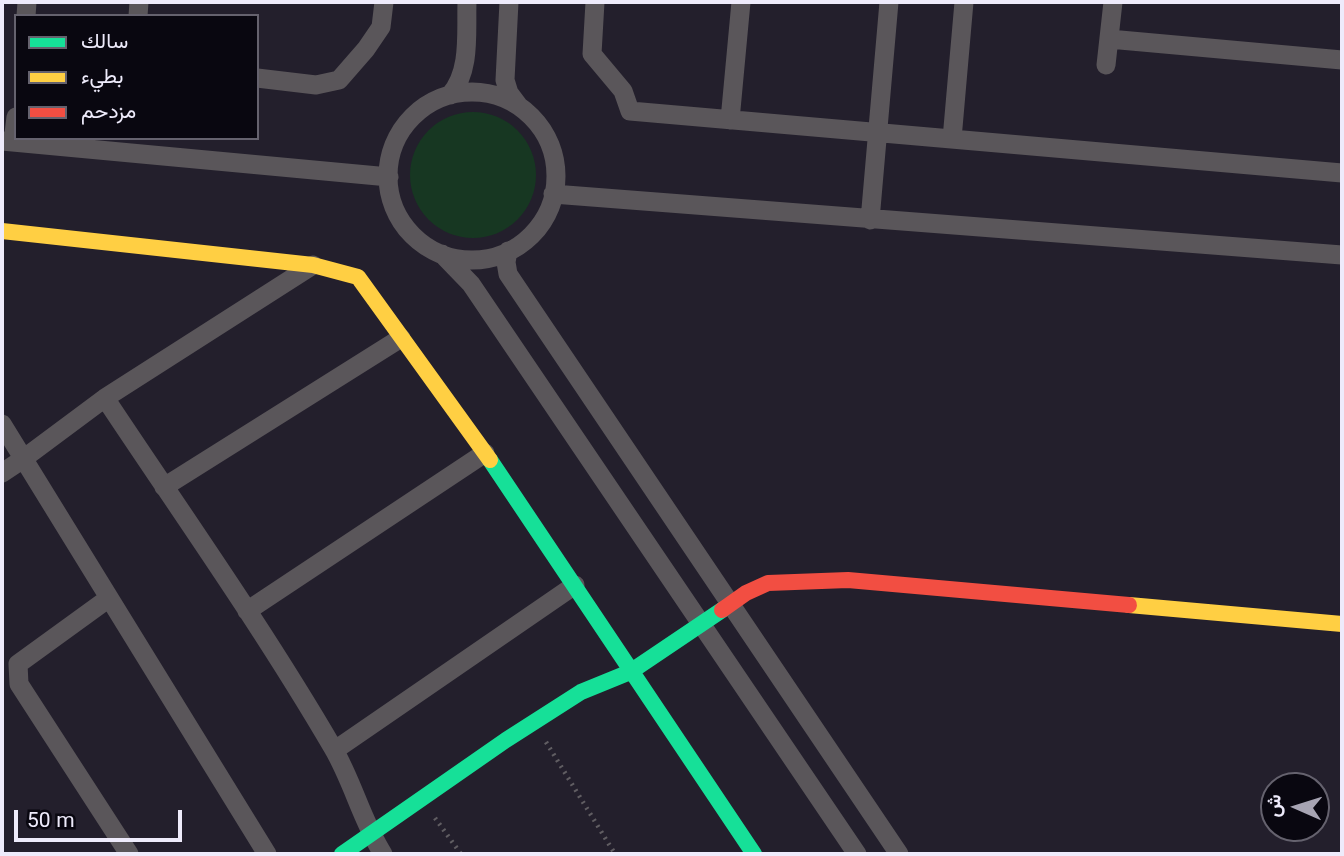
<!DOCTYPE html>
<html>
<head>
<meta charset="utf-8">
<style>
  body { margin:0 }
  #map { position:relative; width:1344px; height:856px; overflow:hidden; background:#231f2c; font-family:Georgia,Vazirmatn,serif }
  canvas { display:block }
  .frame { position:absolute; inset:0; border:4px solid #eeebfb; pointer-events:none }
  .legend { position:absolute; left:14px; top:14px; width:245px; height:126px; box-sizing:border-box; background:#090710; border:2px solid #65626e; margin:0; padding:9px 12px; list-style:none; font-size:21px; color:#eeebfb }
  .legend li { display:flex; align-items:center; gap:14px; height:35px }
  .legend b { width:35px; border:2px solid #65626e }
  .north { position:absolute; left:1260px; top:772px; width:70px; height:70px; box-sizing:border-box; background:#090710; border:2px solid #65626e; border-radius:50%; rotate:273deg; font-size:19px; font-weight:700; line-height:28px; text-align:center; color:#eeebfb }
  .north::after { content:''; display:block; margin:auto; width:24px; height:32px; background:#a7a4b3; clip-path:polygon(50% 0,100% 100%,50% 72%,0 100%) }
  .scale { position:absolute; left:14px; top:810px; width:168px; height:32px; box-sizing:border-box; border:4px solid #eeebfb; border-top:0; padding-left:9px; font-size:21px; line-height:24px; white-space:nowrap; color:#eeebfb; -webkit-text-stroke:5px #090710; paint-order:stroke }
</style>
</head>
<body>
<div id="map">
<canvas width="1344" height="856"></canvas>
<div class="frame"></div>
<ul class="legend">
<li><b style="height:9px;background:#16e098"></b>سالك</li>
<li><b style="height:9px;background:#ffcf43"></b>بطيء</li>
<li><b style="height:9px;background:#f24e42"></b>مزدحم</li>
</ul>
<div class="north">ش</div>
<div class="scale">50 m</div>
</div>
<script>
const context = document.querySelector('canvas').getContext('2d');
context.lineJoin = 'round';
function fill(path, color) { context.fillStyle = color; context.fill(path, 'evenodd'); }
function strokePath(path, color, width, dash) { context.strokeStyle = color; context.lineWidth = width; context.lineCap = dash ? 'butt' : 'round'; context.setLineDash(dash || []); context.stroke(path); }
const green = new Path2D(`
  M410 175a63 63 0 1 1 126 0a63 63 0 1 1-126 0Z`);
const path = new Path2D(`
  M546,742L615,854
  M435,818L461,854`);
const street = new Path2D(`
  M509,2L505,80L509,93L518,105
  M595,2L592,54L623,91L630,111L1342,173
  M26,16L27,2
  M138,16L139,2
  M1109,39L1342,60
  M1106,65L1113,2
  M257,78L316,85L339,80L366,49L381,27L384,2
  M388 176a84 84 0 1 1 168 0a84 84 0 1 1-168 0Z
  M450,95C471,71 466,33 467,2
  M730,120L741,2
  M952,139L964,2
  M2,141L389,177
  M13,142L16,117
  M553,194L1342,255
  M870,220L889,2
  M508,251L506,262L508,274L899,854
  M442,254L471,284L857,854
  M105,398C182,514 263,628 333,748C353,782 362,821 383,854
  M2,424L267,854
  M2,473L23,459L105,398L313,265
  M164,487L401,338
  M109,598L18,664L19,684L129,854
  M247,611L485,453
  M335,750L575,585`);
const fast = new Path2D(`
  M490,460L754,854
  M342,854L506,740L581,692L630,672L722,610`);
const slow = new Path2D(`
  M2,231L313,265L358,277L490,460
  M1129,605L1342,624`);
const jam = new Path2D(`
  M722,610L746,593L768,583L848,580L1129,605`);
fill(green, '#173722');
strokePath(path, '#605d62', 4.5, [2, 5]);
strokePath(street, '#5a565a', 19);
strokePath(fast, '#16e098', 16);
strokePath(slow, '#ffcf43', 16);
strokePath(jam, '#f24e42', 16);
</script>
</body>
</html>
